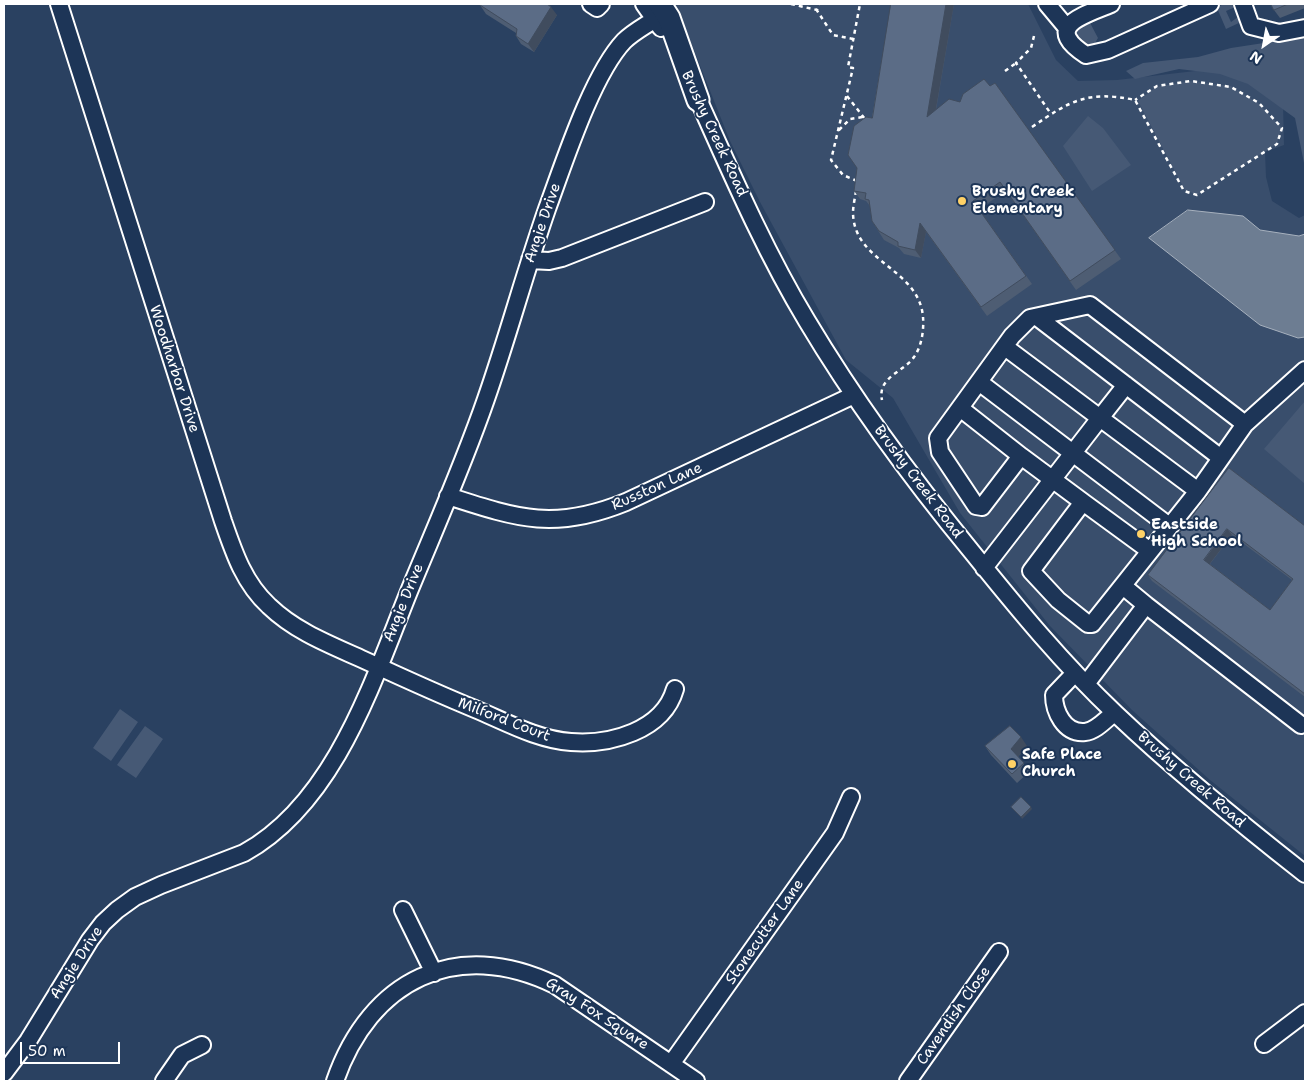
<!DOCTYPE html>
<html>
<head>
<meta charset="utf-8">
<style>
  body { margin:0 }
  #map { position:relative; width:1309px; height:1085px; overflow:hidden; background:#2a4161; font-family:"Shantell Sans",sans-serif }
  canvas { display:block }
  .frame { position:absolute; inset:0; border:5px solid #fff; pointer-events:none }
  .north { position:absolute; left:1239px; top:20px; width:50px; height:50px; -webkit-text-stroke:4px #1d3557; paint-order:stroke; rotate:213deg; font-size:14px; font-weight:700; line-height:20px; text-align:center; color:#fff }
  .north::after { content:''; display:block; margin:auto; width:18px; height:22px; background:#fff; clip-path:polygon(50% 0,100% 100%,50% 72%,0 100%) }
  .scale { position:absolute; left:20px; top:1042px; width:100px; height:22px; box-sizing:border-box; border:2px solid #fff; border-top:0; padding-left:6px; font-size:15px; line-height:18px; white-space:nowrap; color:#fff; -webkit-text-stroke:4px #1d3557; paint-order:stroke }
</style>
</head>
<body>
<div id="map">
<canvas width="1309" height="1085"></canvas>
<div class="frame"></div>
<div class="north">N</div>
<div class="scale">50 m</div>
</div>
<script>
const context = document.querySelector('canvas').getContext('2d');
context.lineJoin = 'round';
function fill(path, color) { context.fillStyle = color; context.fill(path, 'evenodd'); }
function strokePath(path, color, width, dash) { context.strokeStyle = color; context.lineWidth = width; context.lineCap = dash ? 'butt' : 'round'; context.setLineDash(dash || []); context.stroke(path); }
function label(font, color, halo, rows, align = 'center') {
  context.font = font + ' "Shantell Sans",sans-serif'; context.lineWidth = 4; context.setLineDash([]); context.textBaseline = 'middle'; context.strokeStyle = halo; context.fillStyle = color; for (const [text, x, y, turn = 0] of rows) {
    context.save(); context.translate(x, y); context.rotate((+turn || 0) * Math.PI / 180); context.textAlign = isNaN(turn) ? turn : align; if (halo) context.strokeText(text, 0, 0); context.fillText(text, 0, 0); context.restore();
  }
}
const built = new Path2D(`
  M668,4H1028L1056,60L1078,81L1117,80L1221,68L1283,103L1284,145L1265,152L1266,177L1272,201L1299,218L1305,215V856L1210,780L1132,710L1050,626L960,513L893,398L846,360L760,202L730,141L687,33Z`);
const green = new Path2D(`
  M1223,4H1234L1233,8L1226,11L1231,22L1238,17L1241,22L1226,29L1217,8Z
  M1088,19L1098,38L1095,43L1086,45C1078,38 1075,35 1077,24Z
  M1303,37L1305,40V168L1295,118L1248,84L1220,74L1179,69L1135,79L1126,71L1143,63L1198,57L1231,48Z
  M1190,81L1231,86L1258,103L1282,128L1277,144L1197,195L1185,190L1138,101L1156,87Z
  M1088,116L1103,128L1131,165L1092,191L1063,146Z
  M1305,401V484L1264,449Z
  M120,709L138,722L111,761L93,748Z
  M145,726L163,739L136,778L117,765Z`);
const water = new Path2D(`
  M1188,210L1243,216L1260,230L1299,236L1305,234V337L1298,338L1260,325L1149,238Z`);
const path = new Path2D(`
  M791,4L817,10L819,4
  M816,9L833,35L853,39
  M1034,36L1031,48L1016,63L1051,114
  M1005,71L1016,63
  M847,96L865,119
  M1032,127C1070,101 1087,90 1135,100L1184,191L1197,195L1277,144L1282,128L1259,103L1231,87L1191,81L1157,86L1135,100
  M839,130L850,119L863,117
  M857,181L843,175L831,160L853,68L848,67L860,4
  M856,191C855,198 853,206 853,213C854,263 919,268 923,317C924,329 922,346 914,357C904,372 877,377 882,400`);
const minor = new Path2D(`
  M59,4L223,521C234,553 244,583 269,606C296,632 331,645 364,660C401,677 438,694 475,709C506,722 538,740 571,742C610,745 663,731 675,689
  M591,4L597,8L601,4
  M644,4L661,28
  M1047,4L1067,28
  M1111,4C1085,15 1041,26 1086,55L1108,50L1210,4
  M1243,4L1251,26L1279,33L1305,28
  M694,90C729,168 763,248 807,321C856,403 912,479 972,552C1017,608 1063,664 1116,714C1176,771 1240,823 1305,874
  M530,260L549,261L562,258L705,202
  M1037,317L1221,458
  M1005,347L1100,418L1126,385
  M979,382L1169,526
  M960,408L1021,456
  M1245,424L1305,370
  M448,496C519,519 555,531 626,502L854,395
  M1083,502L1150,551
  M984,568L1100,418L1198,491L1092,624H1088L1058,600L1031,571L1083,502L1021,456L982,507L976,506L940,452L938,438L1012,336L1030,318L1090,305L1245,424L1198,491
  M1123,586L1146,605
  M1075,673L1054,695C1054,711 1064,734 1085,732C1096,731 1106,719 1114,713
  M1086,684L1146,605L1301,725
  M403,910L434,973
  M1264,1044L1305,1013
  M671,1064L835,833L851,797
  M4,1073L28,1041L90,940L103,923L117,910L135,897L161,885L244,853C336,802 373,680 410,589C436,526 464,463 486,399C508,336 525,272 547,209C564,163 592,75 624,41C633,32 645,26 655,19
  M164,1081L182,1055L202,1045
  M335,1081C370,980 456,937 555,985L696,1081
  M908,1081L999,952`);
const major = new Path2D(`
  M660,4L669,18L698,100`);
const wall = new Path2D(`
  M891,4H954L936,110L960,102L995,83L1121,259L1076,290L1006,191L979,209L1032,284L987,316L926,232L921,258L904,254L899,248L884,240L872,221L870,206L866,201L860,199L854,191L872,118Z
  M1271,4H1305V8L1280,18L1274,10Z
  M480,5L557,15L534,52L521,44L516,36V33L486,14Z
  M1229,468L1305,526V697L1152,581L1148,575ZM1232,535L1292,580L1270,610L1210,564Z
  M985,746H1027L1018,757L1030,771L1017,783L991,755Z`);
const shadedWall = new Path2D(`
  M946,4H954L933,126L927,117Z
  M551,7L557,15L534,52L528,44Z
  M920,223L926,232L921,258L915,250Z
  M1227,529L1232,535L1208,566L1204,560Z
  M1021,737L1027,746L1017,758L1011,749Z
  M1031,807L1032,809L1022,819L1021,817Z`);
const building = new Path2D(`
  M481,4H547L551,7L528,44L516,36L517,29L480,5Z
  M891,4H946L927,117L949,99L960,102L963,94L984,79L990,86L995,83L1115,250L1070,281L1000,182L973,201L1026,276L981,307L920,223L915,250L898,246V242L879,231L872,221L869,200L865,199L866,193L854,191L857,168L848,155L854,126L866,117L872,118Z
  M1271,4H1288L1274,10Z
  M1229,468L1305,526V694L1148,575ZM1227,529L1293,579L1270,610L1204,560Z
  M1010,726L1021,737L1011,749L1024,763L1012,774L985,746Z
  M1021,797L1031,807L1021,817L1011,807Z`);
const markers = [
  [962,201,5,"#ffd166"],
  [1141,534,5,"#ffd166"],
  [1012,764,5,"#ffd166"]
];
const streetNames = [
  ["Brushy Creek Road",714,134,65],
  ["Angie Drive",543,223,-71],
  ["Woodharbor Drive",174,369,72],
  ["Brushy Creek Road",918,482,53],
  ["Russton Lane",657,487,-24],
  ["Angie Drive",404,603,-68],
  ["Milford Court",504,720,21],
  ["Brushy Creek Road",1191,780,41],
  ["Stonecutter Lane",765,932,-55],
  ["Angie Drive",77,963,-57],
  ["Gray Fox Square",597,1014,33],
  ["Cavendish Close",954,1016,-55]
];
const poiNames = [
  ["Brushy Creek",972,192],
  ["Elementary",972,209],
  ["Eastside",1151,525],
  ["High School",1151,542],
  ["Safe Place",1022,755],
  ["Church",1022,772]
];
fill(built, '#394e6c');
fill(green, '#465975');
fill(water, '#6d7d92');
strokePath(water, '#a7b1be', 1);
strokePath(minor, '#fff', 20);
strokePath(major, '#fff', 25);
strokePath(path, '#fff', 2.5, [4, 4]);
strokePath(minor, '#1d3557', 16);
strokePath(major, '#1d3557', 21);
fill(wall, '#4e5d73');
fill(shadedWall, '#404c5e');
fill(building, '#5b6c86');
strokePath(building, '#404c5e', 1);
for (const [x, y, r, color] of markers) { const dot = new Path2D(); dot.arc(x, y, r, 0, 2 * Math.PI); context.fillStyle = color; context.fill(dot); strokePath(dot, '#1d3557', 2); }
label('15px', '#fff', '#1d3557', streetNames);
label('bold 15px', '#fff', '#1d3557', poiNames, 'left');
</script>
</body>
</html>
